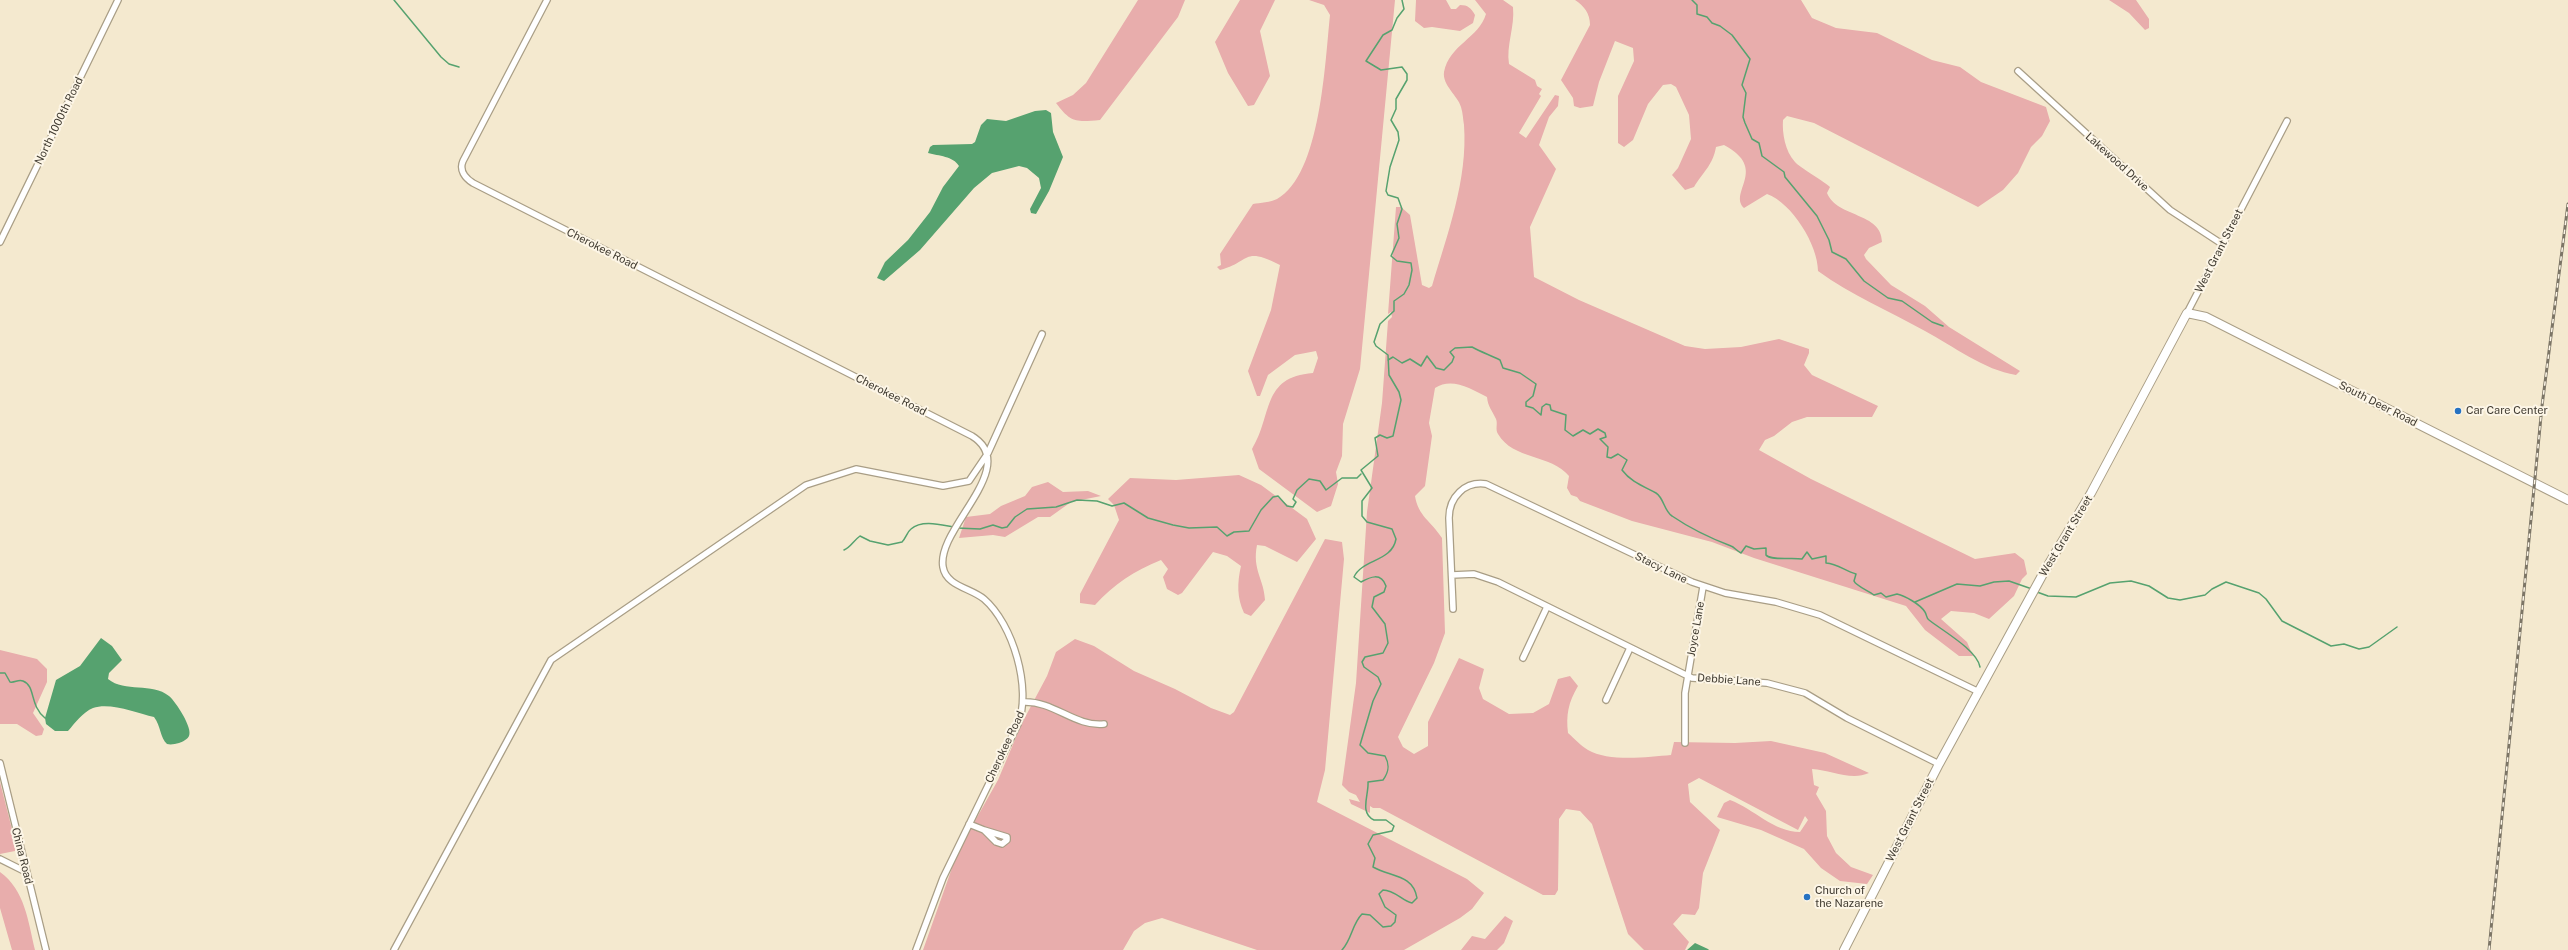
<!DOCTYPE html>
<html>
<head>
<meta charset="utf-8">
<style>
  body { margin:0 }
  canvas { display:block; background:#f4e9cf }
</style>
</head>
<body>
<canvas width="2568" height="950"></canvas>
<script>
const context = document.querySelector('canvas').getContext('2d');
context.lineJoin = 'round';
function fill(path, color) { context.fillStyle = color; context.fill(path, 'evenodd'); }
function strokePath(path, color, width, dash) { context.strokeStyle = color; context.lineWidth = width; context.lineCap = dash ? 'butt' : 'round'; context.setLineDash(dash || []); context.stroke(path); }
function label(font, color, halo, rows, align = 'center') {
  context.font = font + ' "Public Sans",sans-serif'; context.lineWidth = 4; context.setLineDash([]); context.textBaseline = 'middle'; context.strokeStyle = halo; context.fillStyle = color; for (const [text, x, y, turn = 0] of rows) {
    context.save(); context.translate(x, y); context.rotate((+turn || 0) * Math.PI / 180); context.textAlign = isNaN(turn) ? turn : align; if (halo) context.strokeText(text, 0, 0); context.fillText(text, 0, 0); context.restore();
  }
}
const green = new Path2D(`
  M1138,0H1185L1178,17L1100,120C1076,122 1071,123 1056,103L1073,95L1086,83Z
  M1240,0H1275L1260,31L1270,76L1254,105L1248,106L1228,73L1215,42Z
  M1309,0H1395L1360,369L1343,424L1342,456L1336,472L1338,484L1331,506L1317,512L1259,469L1252,449C1273,415 1261,377 1313,373L1318,358L1316,351L1295,355L1268,375L1260,396H1257L1248,371L1271,310L1280,265C1242,246 1251,262 1220,270L1217,267L1221,265L1220,254L1253,204C1260,203 1271,202 1277,199C1321,175 1325,61 1330,15L1324,5Z
  M1416,0H1446L1451,9H1456L1460,5C1468,5 1471,8 1475,15L1473,23L1460,31L1432,27L1424,28L1415,21Z
  M1475,0H1503L1513,7C1515,27 1506,45 1509,64L1535,80L1537,86L1542,89L1539,94L1541,96L1519,133L1526,138L1555,95L1559,96L1558,106L1549,117L1539,145L1556,169L1530,227L1534,277L1579,300L1685,346L1705,349L1741,347L1779,339L1809,349V353L1804,365L1812,375L1878,406L1872,417H1807L1792,422L1774,436L1765,440L1759,450L1811,479L1975,559L2015,553L2024,560L2027,574L2022,579L2014,596L1989,619L1974,613L1951,611L1941,619L1967,642L1973,656H1959L1925,630L1906,606L1754,558L1712,542L1632,521L1580,501L1577,497L1571,495L1567,488L1569,476C1551,454 1513,460 1498,434C1495,430 1498,423 1496,419C1492,410 1488,407 1487,397C1471,389 1452,377 1435,388L1429,423L1432,436L1425,486L1415,496C1418,516 1431,521 1442,538L1445,633L1434,663L1398,737L1403,747L1414,754L1428,746V722L1459,658L1484,669L1479,688L1483,699L1509,714L1533,713L1549,704L1558,679L1570,676L1578,686C1568,703 1566,715 1568,733C1575,739 1581,746 1588,750C1608,762 1648,757 1671,755L1674,742L1735,743L1771,741L1825,753L1869,773C1851,781 1831,770 1812,769L1814,785L1819,787L1816,794L1826,811L1827,836L1836,853L1851,867L1873,875L1867,884L1840,881L1821,868L1804,849L1761,830L1717,817L1724,803L1730,800C1754,809 1774,832 1800,832L1808,820L1805,816L1798,830L1699,778L1688,784L1690,802L1720,830L1703,873L1699,908L1695,915L1682,914L1673,924L1689,942L1685,950H1644L1628,934L1592,824L1580,811L1566,809L1559,819L1558,890L1555,895H1543L1380,808H1373L1370,806V813L1351,804L1349,799L1360,802L1356,795L1349,792L1342,785L1356,683L1367,512L1382,403L1388,321L1392,317L1391,312L1388,314L1396,207H1401L1410,215L1422,285L1429,288L1432,286C1447,235 1468,180 1464,125C1463,120 1463,113 1461,107C1458,96 1442,85 1444,72C1449,45 1479,38 1486,14Z
  M1575,0H1801L1812,18L1836,28L1877,33L1932,60L1960,67L1981,82L2046,107L2050,121L2042,136L2031,147L2018,173L2003,190L1978,207L1814,123L1787,116L1783,120C1782,133 1785,151 1795,162C1799,167 1822,180 1830,187L1827,193C1837,218 1882,212 1882,242L1869,248L1864,255L1866,259L1891,285L1925,306L1949,327L2020,371L2016,375C1984,370 1953,346 1925,331C1889,311 1851,295 1818,271C1818,245 1792,203 1767,194L1744,208C1728,192 1769,169 1724,145L1716,147C1713,165 1703,172 1694,187L1685,190L1672,175L1678,168L1691,139L1689,115L1676,87L1671,84L1663,85L1648,104L1633,140L1624,147L1618,143V96L1634,61L1633,48L1615,41L1599,82L1593,106L1580,108L1574,106L1573,98L1561,80L1590,25C1590,13 1584,6 1575,0Z
  M2109,0H2136L2149,19V28L2145,30L2129,13Z
  M1239,475L1261,485L1307,519L1316,539L1297,562L1265,546L1257,545C1252,570 1264,579 1265,600L1251,616L1244,613C1237,598 1237,583 1241,566L1227,556L1213,552L1182,593L1178,595L1167,589L1163,577L1168,569L1161,560C1134,571 1114,584 1095,605L1080,603V594L1119,520L1114,505L1108,499L1130,478L1176,480Z
  M1048,482L1063,492L1088,491L1101,496L1071,502L1050,517H1038L1005,537L993,535L959,538L966,517L990,514L1001,506L1025,496L1032,487Z
  M1325,539L1342,542L1344,559L1325,770L1317,802L1467,879L1484,893L1472,909L1460,918L1404,950H1257L1162,918L1145,923L1134,931L1123,950H923L958,851L998,780L1022,723L1047,676L1056,652L1075,639L1094,646L1134,671L1175,689L1211,708L1230,715L1234,712Z
  M0,650L37,659L47,669V682L33,713L44,729L42,735L36,736L17,724H0Z
  M0,782L16,845L15,851L0,854Z
  M0,872C25,890 28,921 35,950H12L0,908Z
  M1505,916L1513,921L1504,943L1497,950H1461L1472,936L1485,939Z`);
const water = new Path2D(`
  M1046,110L1051,113L1053,132L1063,157L1049,191L1036,214L1031,213L1030,209L1041,188L1039,178L1027,168L1019,166L992,173L974,188L920,250L884,281L877,278L885,262L908,240L930,212L943,187L959,166C953,156 939,156 928,153L930,147L933,145L972,144L975,142L981,125L987,119L1006,121L1035,111Z
  M101,638L112,646L122,660L109,673L108,679C125,693 152,682 169,696C176,702 193,728 189,736C188,739 182,742 179,743C175,744 171,745 167,744C160,738 161,726 154,717C137,713 110,702 93,708C83,712 75,723 68,731H55L46,724L45,718L56,680L80,666Z
  M1695,943L1708,949L1709,950H1687Z`);
const stream = new Path2D(`
  M394,0L441,57L449,64L459,67
  M1692,0L1697,5V14L1707,17L1712,23L1720,26L1732,35L1750,59L1742,85L1746,93L1743,117L1745,123L1752,139L1759,143L1762,156L1784,172L1785,177L1817,216L1829,240L1832,252L1846,259L1864,281L1888,298L1902,301L1932,322L1943,326
  M1388,360L1393,357L1402,363L1410,359L1421,366L1427,356L1436,368L1444,370L1452,362L1454,357L1450,352L1455,348L1472,347C1481,352 1490,355 1500,360L1503,368L1520,373L1536,384L1533,396L1526,402V406L1533,408L1541,415L1542,407L1546,404L1550,405L1551,410L1566,415L1565,430L1573,436L1583,430L1590,434L1598,429L1605,433L1606,437L1600,439L1608,447L1607,457L1611,458L1618,454L1627,460L1622,470C1631,482 1643,486 1656,493C1664,498 1664,511 1672,516C1691,529 1710,538 1731,546C1734,547 1737,551 1741,553L1746,546L1754,549L1766,548V555C1770,561 1793,557 1802,559L1807,552L1812,559L1826,556V563C1838,564 1845,571 1856,574L1854,581C1856,586 1869,591 1874,595L1881,593L1886,597L1897,594C1905,596 1920,604 1925,612C1927,615 1926,618 1929,620C1943,631 1977,650 1980,667
  M957,528L980,529L993,525L1002,528L1007,527L1015,517L1027,509L1056,507L1077,500L1097,501L1112,506L1124,503L1148,518L1173,525L1189,528L1217,527L1227,536L1234,532L1249,531L1261,510L1273,497L1278,496L1287,506L1293,507L1296,502L1293,499L1297,490L1309,479L1320,481L1326,490L1342,478H1357L1361,474
  M844,550C851,547 853,541 860,536L870,541L888,545L902,542C906,538 907,532 911,529C922,519 942,525 953,527
  M2037,592L2048,596L2076,597L2110,583L2131,581L2149,586L2168,598L2180,600L2205,595L2212,589L2226,582L2259,593L2266,599L2282,621L2331,646L2344,644L2359,649L2369,647L2397,627
  M1915,602L1957,584L1980,586L1994,582L2009,581L2032,589
  M0,673H5L10,682C15,683 18,679 23,681C36,686 29,705 45,718
  M1342,950C1352,939 1352,924 1362,914L1370,915L1383,927L1391,926L1395,922L1396,915L1385,907L1379,894L1383,890C1395,890 1402,901 1412,903L1417,898C1413,874 1390,877 1373,867L1375,858L1368,844L1373,835L1392,831L1394,826L1386,820H1374C1359,813 1369,795 1368,782L1383,780C1389,772 1390,765 1385,756L1368,753L1360,745L1373,701L1381,684L1378,677L1364,667L1362,662L1365,657L1383,653L1388,643L1385,624L1372,607L1374,597L1384,592L1386,586C1381,572 1370,577 1361,582L1354,577C1362,559 1392,562 1396,539L1392,529L1367,522L1362,516V501L1372,488L1361,470L1378,456L1375,438L1380,435L1387,438L1393,436L1401,400L1399,392L1389,375L1388,355L1376,346L1374,342L1380,324L1394,311V301L1404,294L1409,285L1412,270L1411,263L1397,261L1391,256L1399,238L1397,224L1402,209L1398,198L1388,195L1386,191L1390,167L1399,140L1398,132L1391,120L1396,109V99L1407,80V74L1402,67L1381,70L1366,61L1383,35L1392,30L1397,18L1404,9L1402,0`);
const minor = new Path2D(`
  M547,0L463,161C459,170 465,178 473,183L972,436C1022,467 936,528 943,567C946,586 971,588 984,599C1013,624 1032,689 1018,724L943,878L916,950
  M2018,71L2170,210L2222,244
  M0,242L118,0
  M2187,313L2287,121
  M1452,575L1474,574L1498,582L1692,678L1767,683L1805,693L1847,718L1939,764
  M1453,609L1449,518C1449,497 1465,481 1486,484L1692,582L1725,593L1776,602L1820,615L1979,692
  M1523,658L1547,607
  M1606,700L1630,648
  M1024,702C1054,701 1075,727 1104,724
  M1685,743V693L1703,587
  M0,763L46,950
  M969,824L984,830
  M984,830L1007,837V840L1002,844L996,842Z
  M0,859L26,872
  M394,950L551,660L806,485L856,469L943,486L969,481L988,453L1042,334`);
const secondary = new Path2D(`
  M1844,950L1939,764L2044,572L2091,493L2187,313L2206,317L2568,500`);
const rail = new Path2D(`
  M2489,950L2542,406L2568,204`);
const markers = [
  [2458,411,4,"#2672c2"],
  [1807,897,4,"#2672c2"]
];
const streetNames = [
  ["North 1000th Road",59,121,-64],
  ["Lakewood Drive",2117,162,42],
  ["Cherokee Road",602,249,27],
  ["West Grant Street",2219,251,-63],
  ["Cherokee Road",891,395,27],
  ["South Deer Road",2378,404,27],
  ["West Grant Street",2066,536,-59],
  ["Stacy Lane",1661,568,26],
  ["Joyce Lane",1696,629,-80],
  ["Debbie Lane",1729,680,4],
  ["Cherokee Road",1005,747,-65],
  ["West Grant Street",1910,820,-63],
  ["China Road",22,856,76]
];
const poiNames = [
  ["Car Care Center",2466,411],
  ["Church of",1815,891],
  ["the Nazarene",1815,904]
];
fill(green, '#e8adac');
fill(water, '#56a26f');
strokePath(stream, '#56a26f', 1.5);
strokePath(minor, '#a99e86', 8);
strokePath(secondary, '#a99e86', 10);
strokePath(minor, '#fff', 5.5);
strokePath(secondary, '#fff', 8);
strokePath(rail, '#7c7566', 3);
strokePath(rail, '#fdf6e7', 1.5, [4.5]);
for (const [x, y, r, color] of markers) { const dot = new Path2D(); dot.arc(x, y, r, 0, 2 * Math.PI); context.fillStyle = color; context.fill(dot); strokePath(dot, '#fdf6e7', 1.5); }
label('11px', '#403b31', '#fdf6e7', streetNames);
label('11px', '#403b31', '#fdf6e7', poiNames, 'left');
</script>
</body>
</html>
